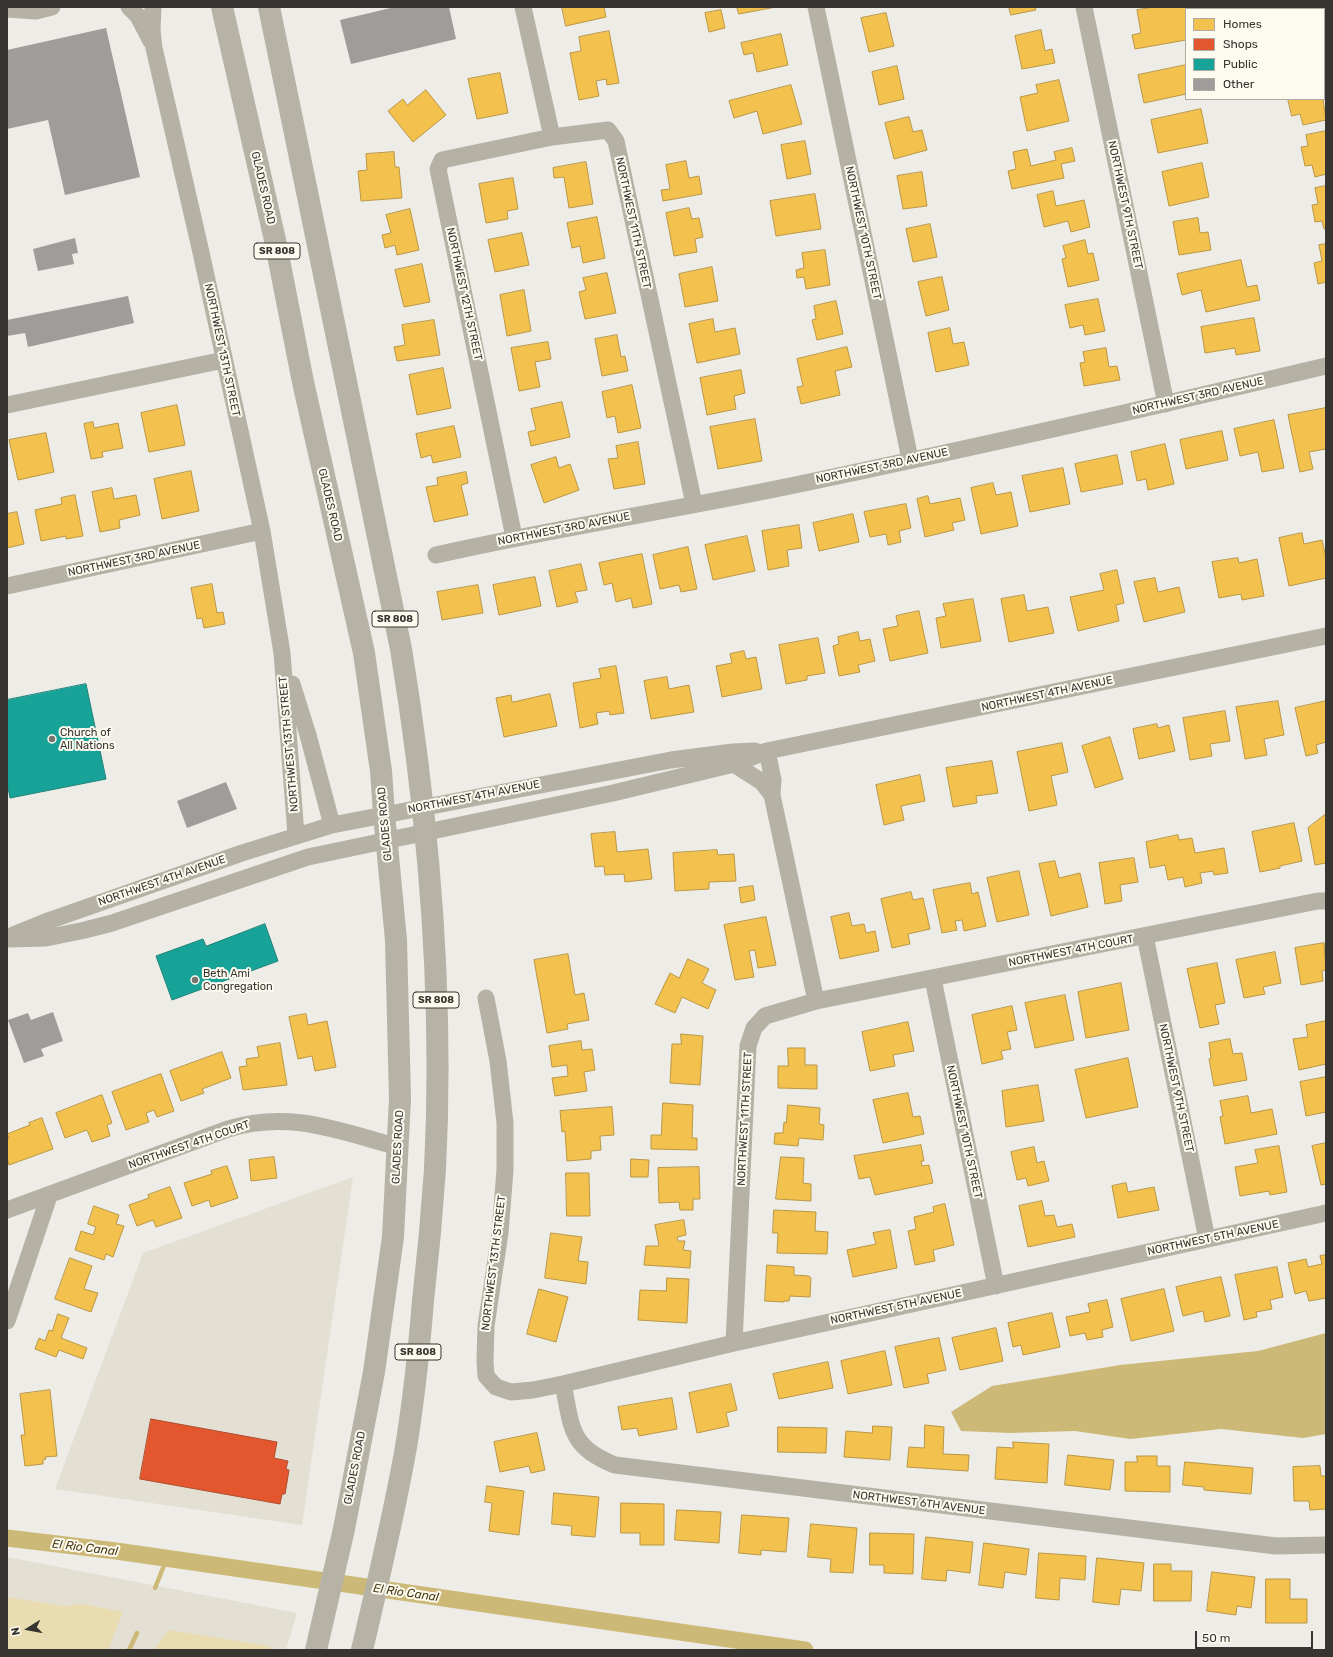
<!DOCTYPE html>
<html>
<head>
<meta charset="utf-8">
<style>
  body { margin:0 }
  #map { position:relative; width:1333px; height:1657px; overflow:hidden; background:#edece6; font-family:Rubik,sans-serif }
  canvas { display:block }
  .frame { position:absolute; inset:0; border:8px solid #363531; pointer-events:none }
  .legend { position:absolute; left:1185px; top:8px; width:140px; height:92px; box-sizing:border-box; background:#fdfaf0; border:1px solid #adaba4; margin:0; padding:5px 7px; list-style:none; font-size:12px; color:#363531 }
  .legend li { display:flex; align-items:center; gap:8px; height:20px }
  .legend b { width:20px; border:1px solid #adaba4 }
  .north { position:absolute; left:8px; top:1609px; width:40px; height:40px; -webkit-text-stroke:3px #fdfaf0; paint-order:stroke; rotate:259deg; font-size:11px; font-weight:700; line-height:16px; text-align:center; color:#363531 }
  .north::after { content:''; display:block; margin:auto; width:14px; height:18px; background:#363531; clip-path:polygon(50% 0,100% 100%,50% 72%,0 100%) }
  .scale { position:absolute; left:1195px; top:1631px; width:118px; height:18px; box-sizing:border-box; border:2px solid #363531; border-top:0; padding-left:5px; font-size:12px; line-height:14px; white-space:nowrap; color:#363531; -webkit-text-stroke:3px #fdfaf0; paint-order:stroke }
</style>
</head>
<body>
<div id="map">
<canvas width="1333" height="1657"></canvas>
<div class="frame"></div>
<ul class="legend">
<li><b style="height:11px;background:#f2c14e"></b>Homes</li>
<li><b style="height:11px;background:#e4572e"></b>Shops</li>
<li><b style="height:11px;background:#17a398"></b>Public</li>
<li><b style="height:11px;background:#9e9d9a"></b>Other</li>
</ul>
<div class="north">N</div>
<div class="scale">50 m</div>
</div>
<script>
const context = document.querySelector('canvas').getContext('2d');
context.lineJoin = 'round';
function fill(path, color) { context.fillStyle = color; context.fill(path, 'evenodd'); }
function strokePath(path, color, width, dash) { context.strokeStyle = color; context.lineWidth = width; context.lineCap = dash ? 'butt' : 'round'; context.setLineDash(dash || []); context.stroke(path); }
function label(font, color, halo, rows, align = 'center') {
  context.font = font + ' Rubik,sans-serif'; context.lineWidth = 4; context.setLineDash([]); context.textBaseline = 'middle'; context.strokeStyle = halo; context.fillStyle = color; for (const [text, x, y, turn = 0] of rows) {
    context.save(); context.translate(x, y); context.rotate((+turn || 0) * Math.PI / 180); context.textAlign = isNaN(turn) ? turn : align; if (halo) context.strokeText(text, 0, 0); context.fillText(text, 0, 0); context.restore();
  }
}
const built = new Path2D(`
  M353,1177L302,1525L55,1489L143,1253Z
  M7,1557L297,1613L286,1650H7Z`);
const green = new Path2D(`
  M7,1597L64,1606L82,1604L123,1612L108,1650H7Z
  M169,1630L269,1646L273,1650H154Z`);
const water = new Path2D(`
  M1326,1333V1434L1303,1438L1221,1429L1130,1439L1075,1431L1010,1433L961,1431L951,1412L992,1386L1120,1365L1258,1351Z`);
const homes = new Path2D(`
  M562,7H604L606,17L566,26Z
  M737,7H776L739,14Z
  M1009,7H1035L1036,10L1011,15Z
  M1155,7H1186V40L1135,49L1132,35L1141,33L1137,10Z
  M1261,7H1294V9H1262Z
  M721,10L725,28L709,32L705,13Z
  M886,13L894,46L869,52L861,18Z
  M1041,30L1045,51L1052,49L1055,63L1022,69L1015,36Z
  M609,31L619,83L607,85L606,79L596,81L599,96L579,100L570,53L581,51L579,37Z
  M781,34L788,65L757,72L753,53L744,55L741,43Z
  M1186,65V94L1144,103L1138,75Z
  M897,66L904,99L879,105L872,72Z
  M500,73L508,113L477,119L468,79Z
  M1059,80L1069,121L1027,131L1020,97L1038,93L1036,85Z
  M791,85L802,124L763,134L757,111L734,118L729,101Z
  M426,90L446,115L413,142L388,111L403,99L407,105Z
  M1288,99H1323L1326,120L1303,125L1300,114L1292,116Z
  M1201,109L1208,143L1158,153L1151,120Z
  M909,117L913,132L922,130L927,150L894,159L885,123Z
  M1326,131V174L1315,177L1312,165L1305,166L1301,147L1308,146L1306,135Z
  M805,141L811,174L787,179L781,145Z
  M1072,148L1075,161L1061,164L1064,178L1012,189L1008,171L1016,169L1013,152L1027,149L1031,166L1056,160L1054,152Z
  M394,152L395,167H399L402,198L361,201L358,171L367,170L366,154Z
  M686,161L689,178L699,176L702,194L663,201L661,190L670,189L666,165Z
  M586,162L593,204L569,208L564,177L554,178L553,168Z
  M1202,163L1209,197L1169,206L1162,172Z
  M922,172L927,206L903,209L897,176Z
  M513,178L518,209L507,211L508,219L486,223L479,184Z
  M1326,186V229H1324L1322,221L1315,222L1312,205L1318,204L1315,188Z
  M1053,191L1056,206L1084,200L1090,227L1071,232L1068,221L1044,227L1037,195Z
  M815,194L821,229L776,236L770,201Z
  M689,208L692,219L699,218L703,237L695,239L697,252L674,256L666,213Z
  M410,209L419,250L397,255L395,245L385,248L382,235L391,233L386,215Z
  M597,217L605,258L583,263L580,246L572,248L567,223Z
  M1198,218L1200,233L1208,232L1211,250L1179,255L1173,222Z
  M930,224L937,257L913,262L906,229Z
  M522,233L529,265L495,272L488,240Z
  M1085,240L1088,254L1093,253L1099,280L1068,287L1062,259L1066,258L1063,246Z
  M1326,244V282L1318,284L1314,263L1322,261L1319,245Z
  M825,250L830,285L806,289L804,277L797,278L796,270L804,268L802,253Z
  M1241,260L1247,287L1257,285L1260,300L1206,312L1201,290L1182,295L1177,274Z
  M422,264L430,302L404,307L395,270Z
  M712,267L718,301L685,307L679,274Z
  M607,273L616,313L585,319L579,292L586,290L583,278Z
  M942,277L949,310L926,316L918,282Z
  M524,290L531,331L507,336L500,295Z
  M1098,299L1105,331L1085,335L1083,325L1070,328L1065,305Z
  M836,301L843,334L817,340L812,320L816,319L814,306Z
  M1254,318L1260,351L1236,355L1235,348L1205,353L1201,327Z
  M713,319L715,332L735,328L740,354L697,363L689,324Z
  M434,320L440,355L397,361L394,347L405,345L402,325Z
  M950,328L953,344L964,342L969,365L936,372L928,333Z
  M617,335L621,357L625,356L628,371L602,376L595,339Z
  M548,342L551,359L535,362L540,387L519,391L511,348Z
  M847,347L852,367L835,371L840,395L801,404L797,387L803,386L797,359Z
  M1106,348L1109,367L1117,366L1120,380L1084,386L1080,363L1085,362L1083,352Z
  M443,368L451,408L417,415L409,375Z
  M741,370L745,393L734,396L736,409L707,415L700,378Z
  M632,385L641,428L618,433L615,416L607,418L602,392Z
  M562,402L570,437L531,446L528,432L536,430L531,409Z
  M177,405L185,445L149,452L141,413Z
  M1326,408V449L1309,452L1313,469L1300,472L1288,415Z
  M755,419L762,461L718,469L710,427Z
  M1274,420L1284,468L1262,472L1258,452L1240,456L1234,429Z
  M93,422L94,428L118,423L123,448L102,452L103,457L91,459L84,424Z
  M454,426L461,457L433,463L431,455L421,458L416,434Z
  M1222,431L1228,460L1186,469L1180,440Z
  M46,433L54,472L18,480L9,440Z
  M638,442L645,484L614,489L608,459L618,458L616,446Z
  M1165,444L1174,484L1148,490L1146,479L1137,481L1131,452Z
  M1117,455L1123,484L1081,492L1075,464Z
  M556,457L559,468L570,464L579,490L544,503L531,465Z
  M1063,468L1070,504L1030,512L1022,476Z
  M191,471L199,511L162,519L154,479Z
  M466,472L468,483L461,485L468,515L434,522L426,487L438,485L437,478Z
  M993,483L996,495L1011,492L1018,526L981,534L971,488Z
  M112,488L114,499L136,495L140,515L119,520L120,528L100,532L92,492Z
  M75,495L83,536L66,539V536L41,541L35,510L62,504L61,498Z
  M928,496L930,504L960,498L965,520L952,523L954,530L925,537L917,499Z
  M906,504L911,528L899,531L901,542L888,545L886,534L870,537L864,512Z
  M17,512L24,544L7,548V514Z
  M853,514L859,542L819,551L813,523Z
  M799,525L802,548L787,550L789,566L768,570L762,531Z
  M1302,533L1304,544L1322,540L1326,558V578L1289,586L1279,538Z
  M747,536L755,571L713,580L705,545Z
  M688,547L697,589L681,592L679,585L660,589L653,555Z
  M642,554L652,604L633,608L631,598L616,602L612,583L604,585L599,563Z
  M1238,558L1239,563L1257,559L1264,596L1242,600L1241,594L1219,598L1212,562Z
  M581,564L587,590L575,592L578,602L557,607L549,571Z
  M1117,570L1124,603L1116,605L1119,621L1078,631L1070,597L1104,590L1100,574Z
  M535,577L541,606L499,615L493,585Z
  M1155,578L1158,592L1179,587L1185,612L1144,622L1134,582Z
  M212,584L217,613L223,612L225,624L204,628L202,618L197,619L191,588Z
  M478,585L483,613L442,620L437,592Z
  M1024,595L1027,611L1048,607L1054,633L1009,642L1001,599Z
  M973,599L981,641L941,648L936,618L946,616L943,604Z
  M919,611L928,653L890,661L883,629L898,626L896,616Z
  M858,632L860,641L870,639L875,661L858,665L860,672L839,676L833,646L839,644L838,637Z
  M818,638L825,673L807,676V680L786,684L779,645Z
  M744,651L746,659L756,657L762,689L722,697L716,666L732,663L730,654Z
  M616,666L624,713L610,715L609,711L596,713L598,724L580,728L573,683L601,678L599,669Z
  M667,677L669,689L689,685L694,712L651,719L644,681Z
  M550,694L557,726L504,737L496,698L511,695L512,702Z
  M1278,701L1284,735L1264,739L1267,755L1245,759L1236,707Z
  M1326,701V742L1316,745L1318,753L1306,756L1295,708Z
  M1225,711L1230,741L1210,744L1212,756L1190,760L1183,718Z
  M1157,724L1158,728L1169,725L1175,751L1139,759L1133,729Z
  M1110,737L1123,779L1095,788L1082,746Z
  M1062,743L1068,772L1051,776L1057,805L1029,811L1017,752Z
  M992,761L998,793L976,796L977,803L953,807L946,768Z
  M920,775L925,801L901,806L904,820L884,825L876,785Z
  M1326,814V863L1315,865L1308,828Z
  M1294,823L1302,861L1280,866V868L1260,872L1252,832Z
  M615,832L617,852L648,849L652,879L625,882L624,874L605,875L604,866L595,867L591,834Z
  M1178,835L1179,840L1192,838L1195,853L1224,848L1228,873L1214,875L1213,871L1200,873L1202,883L1185,887L1183,877L1168,880L1165,865L1150,868L1146,842Z
  M717,850L718,855L734,854L736,881L709,882V889L675,891L673,853Z
  M1134,858L1138,882L1120,885L1122,901L1105,904L1099,863Z
  M1055,861L1059,878L1080,873L1088,907L1051,916L1039,864Z
  M1019,871L1029,915L997,922L987,878Z
  M970,883L972,894L978,892L986,926L964,931L962,920L955,921L957,930L942,933L933,890Z
  M753,886L755,900L741,903L739,888Z
  M911,892L913,900L923,898L930,929L908,934L910,944L892,948L881,899Z
  M849,913L852,926L864,924L866,933L875,931L879,951L840,959L831,917Z
  M766,917L776,965L758,968L755,950L749,951L754,977L735,980L724,925Z
  M1324,943L1326,970L1322,971L1323,981L1301,985L1295,948Z
  M1275,952L1281,983L1263,987L1265,994L1244,998L1236,960Z
  M568,954L575,995L584,993L589,1020L567,1024L568,1029L547,1033L534,960Z
  M688,959L709,969L702,983L716,990L708,1009L682,997L675,1013L655,1004L670,973L679,978Z
  M1217,963L1225,1003L1215,1005L1219,1024L1200,1028L1187,969Z
  M1121,983L1129,1030L1086,1038L1078,992Z
  M1065,995L1074,1040L1035,1048L1025,1003Z
  M1012,1006L1017,1030L1007,1032L1011,1049L1001,1051L1003,1059L982,1064L972,1015Z
  M306,1014L308,1025L327,1021L336,1067L315,1071L312,1056L298,1059L289,1017Z
  M1326,1021V1064L1299,1070L1293,1039L1308,1037L1306,1025Z
  M908,1022L914,1051L893,1055L895,1066L870,1071L862,1032Z
  M681,1034L703,1036L700,1085L670,1083L672,1044H681Z
  M1230,1039L1233,1054L1242,1053L1247,1080L1214,1086L1209,1059L1211,1058L1209,1043Z
  M581,1041L582,1050L592,1049L595,1070L584,1072L587,1091L555,1096L552,1078L568,1076L567,1065L552,1067L549,1046Z
  M280,1043L287,1085L243,1090L239,1067L247,1066L246,1059L259,1057L257,1047Z
  M788,1048H805V1065H817V1089L778,1088V1066H788Z
  M222,1052L231,1078L202,1089L204,1093L181,1101L170,1071Z
  M1128,1058L1138,1107L1086,1118L1075,1070Z
  M161,1074L174,1111L157,1117L154,1110L146,1113L149,1122L126,1130L112,1092Z
  M1326,1077V1112L1306,1116L1300,1082Z
  M1038,1085L1044,1121L1006,1127L1002,1091Z
  M908,1093L913,1117L920,1116L924,1134L883,1143L873,1100Z
  M102,1095L112,1123L107,1125L110,1136L92,1142L87,1130L65,1138L56,1113Z
  M1248,1096L1251,1113L1272,1109L1277,1134L1225,1144L1220,1117L1223,1116L1220,1101Z
  M663,1103L693,1105L692,1138H697V1150L651,1149V1135H661Z
  M788,1105L820,1108L819,1124L824,1125L823,1140L799,1138L798,1146L774,1144L775,1133H783L784,1122L786,1123Z
  M612,1107L614,1135L600,1136L601,1150L591,1151V1159L567,1161L565,1131L562,1132L560,1111Z
  M42,1118L53,1149L9,1165L7,1158V1139L9,1138L7,1134L30,1125L29,1123Z
  M1326,1143V1184L1321,1185L1312,1146Z
  M921,1145L924,1161H921L922,1166L929,1165L933,1183L875,1195L870,1177L859,1179L854,1156Z
  M1279,1146L1287,1192L1270,1195L1269,1191L1240,1196L1235,1167L1258,1163L1255,1150Z
  M1034,1147L1037,1163L1044,1161L1049,1181L1028,1186L1026,1178L1017,1180L1011,1152Z
  M274,1157L277,1178L251,1181L249,1160Z
  M781,1157L804,1158L803,1183L811,1184V1201L776,1199Z
  M631,1159L649,1160L648,1177H631Z
  M227,1166L238,1198L211,1207L209,1200L192,1206L184,1183L212,1174L211,1171Z
  M699,1167L700,1199H693V1210H680L679,1202L659,1203L658,1168Z
  M566,1173H589L590,1216H567Z
  M1126,1183L1128,1192L1154,1187L1159,1210L1118,1218L1112,1186Z
  M170,1187L182,1218L156,1227L153,1220L137,1226L129,1205L149,1198L148,1195Z
  M1042,1201L1045,1216L1054,1215L1057,1227L1072,1224L1075,1237L1028,1247L1019,1206Z
  M945,1204L954,1245L933,1250L935,1261L915,1265L908,1231L916,1229L914,1217L934,1212L933,1207Z
  M94,1206L119,1215L116,1224L124,1226L113,1257L106,1254L104,1260L75,1250L81,1231L93,1235L96,1227L88,1224Z
  M774,1210L816,1212L815,1231L828,1232L827,1254L777,1253L778,1233H773Z
  M684,1220L686,1235L677,1237L678,1241H685L683,1250L691,1251L690,1268L644,1265L646,1246H659L655,1225Z
  M890,1230L897,1268L853,1277L847,1250L876,1244L873,1233Z
  M551,1233L582,1237L578,1261L588,1262L586,1284L545,1278Z
  M1326,1255V1298L1309,1301L1306,1291L1295,1294L1288,1263L1306,1259L1308,1267L1322,1264L1320,1256Z
  M70,1258L92,1266L84,1289L98,1293L91,1312L55,1299Z
  M767,1265L794,1267V1275L809,1276L811,1278L810,1297L790,1296L789,1301H784V1302L765,1301Z
  M1277,1267L1283,1297L1270,1300L1272,1309L1256,1312L1257,1317L1244,1320L1235,1275Z
  M1221,1277L1230,1316L1205,1322L1203,1311L1183,1316L1176,1287Z
  M667,1278L689,1279L687,1323L638,1320L640,1290L666,1291Z
  M539,1289L568,1297L556,1342L527,1334Z
  M1164,1289L1174,1331L1131,1341L1121,1299Z
  M1107,1300L1113,1327L1102,1330L1103,1337L1087,1340L1085,1333L1070,1336L1066,1317L1090,1312L1088,1304Z
  M1052,1313L1060,1347L1023,1355L1021,1345L1013,1347L1008,1323Z
  M58,1314L69,1318L61,1338L87,1348L83,1359L59,1350L56,1357L35,1349L39,1338L45,1341L49,1330L52,1331Z
  M996,1328L1003,1361L960,1370L952,1338Z
  M939,1338L946,1370L927,1374L929,1383L904,1388L895,1347Z
  M885,1351L892,1385L848,1394L841,1361Z
  M828,1362L833,1388L779,1399L773,1374Z
  M731,1384L737,1410L726,1413L729,1426L697,1433L689,1393Z
  M50,1390L57,1456L45,1457L46,1459L43,1460V1464L25,1466L21,1435H25L20,1394Z
  M672,1398L677,1429L639,1436L637,1428L622,1430L618,1407Z
  M925,1425L944,1427L943,1454L969,1455L968,1471L907,1467L909,1447L924,1448Z
  M873,1426L892,1427L890,1460L844,1457L846,1431L872,1433Z
  M778,1427L827,1428L826,1453L778,1452Z
  M537,1433L545,1470L531,1473L529,1466L500,1472L494,1442Z
  M1013,1442L1049,1444L1047,1483L995,1479L997,1447L1013,1448Z
  M1068,1455L1114,1460L1110,1490L1065,1485Z
  M1137,1456H1157V1466H1170V1492L1125,1491V1462H1137Z
  M1185,1462L1253,1468L1251,1494L1204,1490V1487L1183,1485Z
  M1320,1466L1321,1476H1326V1509L1310,1510L1309,1501H1294L1293,1467Z
  M487,1486L524,1491L519,1535L489,1531L492,1503L485,1502Z
  M554,1493L599,1497L595,1537L571,1535L572,1526L552,1524Z
  M621,1503L664,1504V1545H640V1533H621Z
  M677,1510L721,1512L719,1543L675,1540Z
  M742,1515L789,1518L786,1552L761,1550V1555L739,1553Z
  M811,1524L857,1528L853,1573L830,1572L831,1559L808,1557Z
  M870,1533L914,1534L913,1574L884,1573V1565H870Z
  M926,1537L973,1542L970,1573L947,1570L946,1581L922,1579Z
  M984,1543L1029,1549L1026,1575L1005,1572L1003,1588L979,1585Z
  M1039,1553L1086,1556L1085,1580L1060,1578L1059,1600L1036,1598Z
  M1097,1558L1144,1563L1141,1591L1121,1589L1119,1605L1093,1602Z
  M1154,1564H1171V1571H1192L1191,1601H1154Z
  M1212,1572L1255,1577L1251,1608L1237,1606L1236,1615L1207,1611Z
  M1266,1579H1290V1599H1307V1623H1266Z`);
const shops = new Path2D(`
  M151,1419L277,1442L274,1458L288,1461L286,1469L289,1470L285,1494H282L280,1504L140,1479Z`);
const public = new Path2D(`
  M86,684L106,779L10,798L7,782V700Z
  M265,924L278,961L172,1000L156,956L203,939L206,946Z`);
const stream = new Path2D(`
  M155,1588L167,1558
  M129,1650L137,1633`);
const canal = new Path2D(`
  M7,1538L116,1551L805,1650`);
const building = new Path2D(`
  M395,7H449L456,39L351,64L340,20Z
  M106,28L140,177L65,195L48,120L7,129V50Z
  M75,238L78,253L72,254L74,264L38,271L33,249Z
  M128,296L134,323L28,347L25,333L7,336V320Z
  M226,782L237,809L187,828L177,801Z
  M53,1012L63,1041L41,1049L44,1056L24,1063L8,1020L28,1013L31,1020Z`);
const minor = new Path2D(`
  M129,7L138,16L151,41
  M153,7L152,30L154,48L200,248L262,531L282,653L296,835
  M523,7L552,137
  M816,7L910,459
  M1084,7L1166,404
  M7,9L36,11L52,7
  M7,405L224,360
  M514,537L438,169L442,160L552,137L608,130L616,141L694,504
  M436,555C555,528 675,510 795,485C972,448 1149,408 1326,366
  M7,586L262,531
  M292,684L308,735L332,825
  M767,751L773,780L772,795L816,1001
  M734,764L762,782L772,795
  M13,935L45,922L242,853L332,825L671,760L733,752L755,751
  M1145,936L1207,1239
  M7,939L46,938L85,930L112,923L308,857L613,793L734,764L767,751L1326,636
  M933,979L996,1286
  M486,998L498,1061L505,1123V1170L500,1233L486,1326L485,1361L486,1376L496,1387L511,1392L533,1390L563,1384L734,1343L1326,1213
  M7,1210L228,1129C291,1110 338,1131 399,1147
  M7,1321L49,1196
  M734,1343L748,1046L754,1028L765,1016L816,1001L1318,901H1326
  M563,1384C572,1427 569,1447 615,1465L1276,1546L1326,1545`);
const major = new Path2D(`
  M222,7L275,240L303,382L364,653L381,771L384,814L396,940L400,1099L393,1237L374,1372L344,1529L316,1650
  M269,7L401,649C429,820 444,995 435,1169C432,1213 428,1257 423,1301C419,1350 414,1398 406,1447C394,1515 378,1582 362,1650`);
const markers = [
  [52,739,4,"#767570"],
  [195,980,4,"#767570"]
];
const shields = [
  [277,251,46],
  [395,619,46],
  [436,1000,46],
  [418,1352,46]
];
const shieldNames = [
  ["SR 808",277,251],
  ["SR 808",395,619],
  ["SR 808",436,1000],
  ["SR 808",418,1352]
];
const streetNames = [
  ["GLADES ROAD",263,188,77],
  ["NORTHWEST 9TH STREET",1125,205,78],
  ["NORTHWEST 11TH STREET",633,223,78],
  ["NORTHWEST 10TH STREET",863,233,78],
  ["NORTHWEST 12TH STREET",464,294,78],
  ["NORTHWEST 13TH STREET",222,350,78],
  ["NORTHWEST 3RD AVENUE",1198,396,-13],
  ["NORTHWEST 3RD AVENUE",882,466,-12],
  ["GLADES ROAD",330,505,77],
  ["NORTHWEST 3RD AVENUE",564,529,-11],
  ["NORTHWEST 3RD AVENUE",134,559,-12],
  ["NORTHWEST 4TH AVENUE",1047,694,-12],
  ["NORTHWEST 13TH STREET",289,744,-95],
  ["NORTHWEST 4TH AVENUE",474,797,-11],
  ["GLADES ROAD",385,824,-95],
  ["NORTHWEST 4TH AVENUE",162,881,-19],
  ["NORTHWEST 4TH COURT",1071,951,-11],
  ["NORTHWEST 9TH STREET",1176,1088,78],
  ["NORTHWEST 11TH STREET",745,1119,-87],
  ["NORTHWEST 10TH STREET",964,1132,78],
  ["NORTHWEST 4TH COURT",189,1145,-19],
  ["GLADES ROAD",398,1147,-87],
  ["NORTHWEST 5TH AVENUE",1213,1238,-12],
  ["NORTHWEST 13TH STREET",494,1263,-83],
  ["NORTHWEST 5TH AVENUE",896,1307,-12],
  ["GLADES ROAD",355,1468,-79],
  ["NORTHWEST 6TH AVENUE",919,1503,7]
];
const poiNames = [
  ["Church of",60,733],
  ["All Nations",60,746],
  ["Beth Ami",203,974],
  ["Congregation",203,987]
];
const waterNames = [
  ["El Rio Canal",85,1548,7],
  ["El Rio Canal",406,1593,8]
];
fill(built, '#e3dfd3');
fill(green, '#e9dcb1');
fill(water, '#cdb977');
fill(homes, '#f2c14e');
strokePath(homes, '#ba9745', 1);
fill(shops, '#e4572e');
strokePath(shops, '#b04d2f', 1);
fill(public, '#17a398');
strokePath(public, '#208279', 1);
strokePath(stream, '#cdb977', 4.5);
strokePath(canal, '#cdb977', 17);
fill(building, '#9e9d9a');
strokePath(minor, '#b5b1a5', 17);
strokePath(major, '#b6b2a5', 22);
for (const [x, y, r, color] of markers) { const dot = new Path2D(); dot.arc(x, y, r, 0, 2 * Math.PI); context.fillStyle = color; context.fill(dot); strokePath(dot, '#fdfaf0', 1.5); }
for (const [x, y, w] of shields) { const box = new Path2D(); box.roundRect(x - w / 2, y - 8, w, 16, 3); context.fillStyle = '#fdfaf0'; context.fill(box); strokePath(box, '#363531', 1); }
label('bold 10px', '#363531', null, shieldNames);
label('11px', '#363531', '#fdfaf0', streetNames);
label('11px', '#363531', '#fdfaf0', poiNames, 'left');
label('italic 12px', '#473b13', '#fdfaf0', waterNames);
</script>
</body>
</html>
